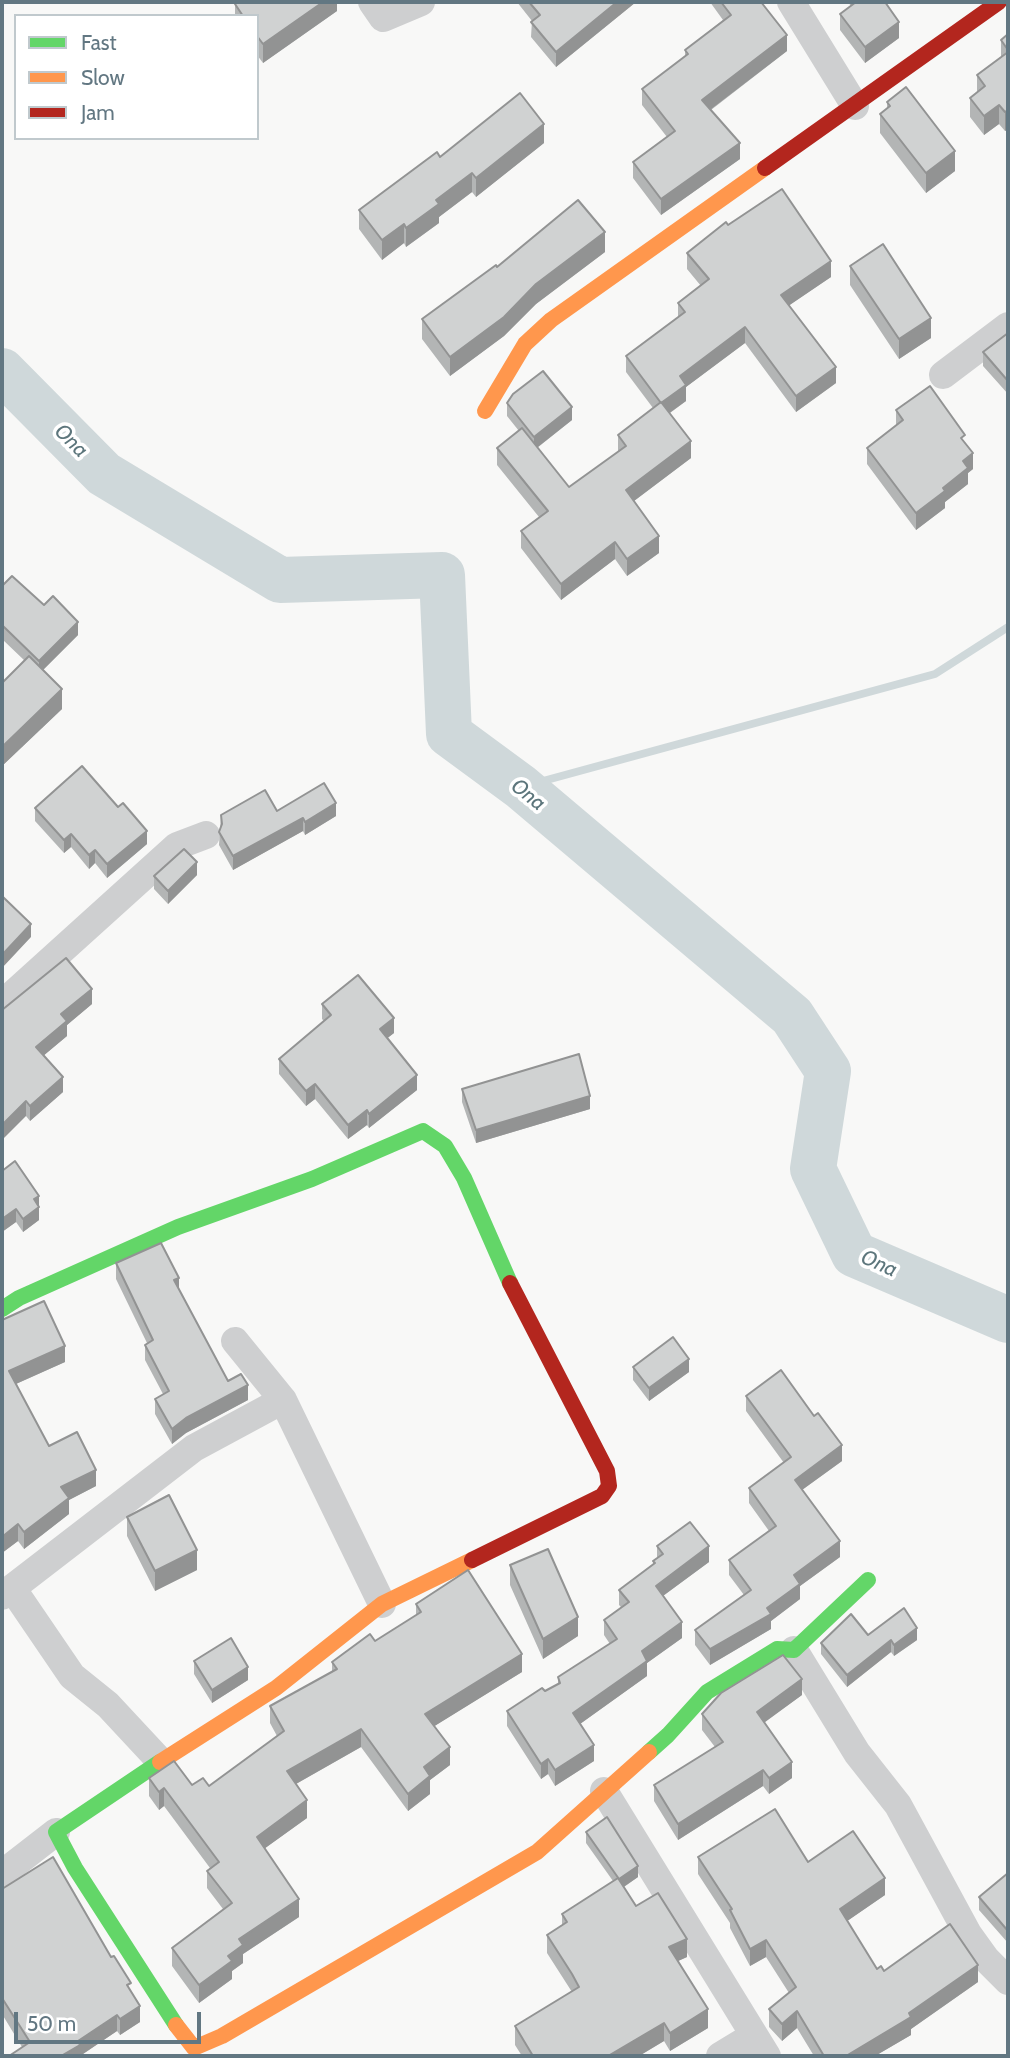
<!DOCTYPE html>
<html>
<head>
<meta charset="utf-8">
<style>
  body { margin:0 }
  #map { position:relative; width:1010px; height:2058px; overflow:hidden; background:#f8f8f7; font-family:Cabin,sans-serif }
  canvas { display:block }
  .frame { position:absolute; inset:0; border:4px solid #627782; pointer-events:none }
  .legend { position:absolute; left:14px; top:14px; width:245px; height:126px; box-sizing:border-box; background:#fff; border:2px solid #c0c9cd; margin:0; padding:9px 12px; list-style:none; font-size:21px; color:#627782 }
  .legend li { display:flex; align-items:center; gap:14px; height:35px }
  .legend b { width:35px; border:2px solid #c0c9cd }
  .scale { position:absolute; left:14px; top:2012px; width:187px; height:32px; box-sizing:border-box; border:4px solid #627782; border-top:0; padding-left:9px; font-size:21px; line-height:24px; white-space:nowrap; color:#627782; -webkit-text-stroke:5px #fff; paint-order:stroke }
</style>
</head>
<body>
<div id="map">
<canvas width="1010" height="2058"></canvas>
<div class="frame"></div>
<ul class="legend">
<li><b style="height:9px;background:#63d668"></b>Fast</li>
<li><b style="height:9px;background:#ff974d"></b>Slow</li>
<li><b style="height:9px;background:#b3261e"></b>Jam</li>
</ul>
<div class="scale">50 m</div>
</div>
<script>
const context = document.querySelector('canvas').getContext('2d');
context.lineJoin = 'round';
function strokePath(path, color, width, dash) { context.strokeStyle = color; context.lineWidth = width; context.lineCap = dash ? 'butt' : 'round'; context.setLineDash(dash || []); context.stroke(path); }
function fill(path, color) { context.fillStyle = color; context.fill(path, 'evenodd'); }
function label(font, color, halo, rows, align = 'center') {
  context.font = font + ' Cabin,sans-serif'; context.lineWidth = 7; context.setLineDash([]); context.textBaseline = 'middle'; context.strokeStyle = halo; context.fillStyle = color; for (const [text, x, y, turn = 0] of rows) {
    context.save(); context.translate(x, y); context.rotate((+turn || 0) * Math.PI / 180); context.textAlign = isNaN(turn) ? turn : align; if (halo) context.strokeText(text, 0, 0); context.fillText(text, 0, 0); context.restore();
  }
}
const stream = new Path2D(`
  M521,787L935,674L1008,627`);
const river = new Path2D(`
  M2,371L104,474L280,580L442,575L449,734L521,787L792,1016L828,1071L813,1169L854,1254L1008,1320`);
const street = new Path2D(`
  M372,2L383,18L421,2
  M791,2L855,106
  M943,375L1008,326
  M2,1004L177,846L206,835
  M235,1341L283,1400L382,1604
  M12,1588L72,1676L108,1705L162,1763
  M2,1596L194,1448L283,1400
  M794,1650L857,1753L898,1805L968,1934L986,1959L1008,1981
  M604,1791L767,2056
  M2,1874L56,1832
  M720,2056L753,2036`);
const fast = new Path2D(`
  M2,1309L19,1298L178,1227L312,1179L423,1131L445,1146L464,1178L510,1283
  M649,1752L668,1735L707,1692L777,1649L794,1650L868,1580
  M160,1762L56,1832L75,1868L176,2025`);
const slow = new Path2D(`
  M485,411L525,344L551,320L765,168
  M160,1762L276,1688L382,1604L472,1560
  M176,2025L194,2048L222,2036L537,1852L649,1752`);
const jam = new Path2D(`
  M765,168L999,2
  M472,1560L602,1496L609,1486L607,1471L510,1283`);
const wall = new Path2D(`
  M337,2V11L263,63L257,55V16H235V4Z
  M517,2H636L556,67L531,37L532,21Z
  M710,2H761L787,51L711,110L740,159L661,215L633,178V162L667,137L642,105V89L685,56V50L723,20Z
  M848,2H885L899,38L865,63L840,30V14L851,6Z
  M1008,34V129L1005,131L999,124L984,135L970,117V98L977,92V75L1001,57V40Z
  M887,102L955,171L926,193L880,133V114L887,109Z
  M544,143L476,197L472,192L439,217V223L406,247L404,243L382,260L359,229V210L440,157Z
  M728,225L831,277L789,305L836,383L796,412L745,343L686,387V401L670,413L691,458L634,501L659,553L627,576L615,559L561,600L521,548V531L539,517L497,465V448L519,431L507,416V403L572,420L537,448L569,487L618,452V435L653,408L626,372V356L678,317V303L701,286L687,269V253Z
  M605,252L536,304L504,336L450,376L422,339V319L497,267Z
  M850,266L931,338L899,359L850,285Z
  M1008,333V394L983,366V352Z
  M896,410L965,444L973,469L968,473V484L945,502V508L916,530L867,464V448L896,425Z
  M2,586L44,605L78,635L43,670L62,709L2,766V683L25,661L3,640H2Z
  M35,808L147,844L107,878L95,863L89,869L71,847L64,853L35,821Z
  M277,811L336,816L305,835L303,831L233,870L219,845L221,815Z
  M197,875L168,904L154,889V876Z
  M92,1004L67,1025V1036L44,1055L63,1092L30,1121L26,1116L2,1010Z
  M322,1004L394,1033L387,1038L417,1090L369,1128L367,1125L348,1139L315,1099L306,1106L279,1074V1059L324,1021L322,1019Z
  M462,1089L590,1109L476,1143L462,1102Z
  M2,1171L39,1196V1220L23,1232L16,1222L2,1232Z
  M116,1263L179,1289L228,1381L248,1400L186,1433L172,1444L155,1414V1399L163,1394L145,1360V1345L147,1343L116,1279Z
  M2,1320L65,1362L16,1384L49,1446L96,1486L69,1500V1514L24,1549L18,1541L2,1553Z
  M633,1367L689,1372L649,1401L633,1380Z
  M746,1396L842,1461L802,1490L840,1557L800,1586V1599L771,1621V1629L710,1665L695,1645V1630L744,1595L729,1575V1560L769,1531L749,1503V1488L784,1463L746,1411Z
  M127,1517L197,1570L155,1591L127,1536Z
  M657,1546L709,1562L663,1596L682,1638L647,1663V1676L580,1724L594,1761L555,1786L548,1774L541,1779L507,1726V1711L558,1684V1677L610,1644L604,1635V1620L621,1607L619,1605V1590L653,1564V1561L657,1558Z
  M510,1565L578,1636L543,1659L510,1585Z
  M416,1604L522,1672L434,1726L450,1765L430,1780V1794L408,1811L361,1747L296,1784L307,1818L265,1848L299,1917L243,1954V1963L232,1971V1979L199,2003L172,1966V1948L223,1909L207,1888V1871L210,1868L164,1806L159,1810L149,1796V1778L192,1785L209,1786L277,1736L270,1723V1706L332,1672V1662L375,1641L416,1615Z
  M868,1635L917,1640L894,1656L891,1652L847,1687L821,1654V1643Z
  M194,1661L248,1680L212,1703L194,1674Z
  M802,1695L764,1722L792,1778L769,1794L763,1786L678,1840L654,1801V1785L715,1747L702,1730V1714Z
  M586,1832L638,1877L624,1887L636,1906L687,1957L678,1961L708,2028L670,2051L664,2041L639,2056H522L515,2045V2026L572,1992L547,1953V1935L562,1925V1914L613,1881L586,1843Z
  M698,1857L808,1862L885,1895L847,1921L877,1969L884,1971L978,1982L911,2029V2035L875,2056H814L797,2028L782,2041L769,2027V2009L789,1993L766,1957L750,1966L730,1928V1923L698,1874Z
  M1008,1873V1943L979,1910V1897Z
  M2,1889L131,1991L140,2022L120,2035L117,2031L80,2056L22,2047L2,2014Z`);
const shadedWall = new Path2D(`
  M323,2H337V11L263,63V44Z
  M617,2H636L556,67V52Z
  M899,22V38L865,63V47Z
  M787,35V51L702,116V100Z
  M999,105V124L984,135V116Z
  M1008,110V129L1005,131V112Z
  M544,124V143L476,197V178Z
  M740,143V159L661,215V199Z
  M955,151V171L926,193V173Z
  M472,173V192L439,217V223L406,247V228L436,200Z
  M404,224V243L382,260V240Z
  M605,232V252L536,304L504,336L450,376V357L536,284Z
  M831,261V277L781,311V295Z
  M931,318V338L899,359V339Z
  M745,327V343L686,387V401L661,419V403L680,376Z
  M836,367V383L796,412V396Z
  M572,407V420L534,450V437Z
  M691,441V458L626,507V490Z
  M973,453V469L968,473V484L945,502V508L916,530V513L943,488L963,461Z
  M659,536V553L627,576V559Z
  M615,542V559L561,600V584Z
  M78,622V635L39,674V661Z
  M62,689V709L2,766V747Z
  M336,803V816L305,835V822Z
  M303,818V831L233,870V856Z
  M147,831V844L107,878V864Z
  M71,834V847L64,853V840Z
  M95,850V863L89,869V855Z
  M197,862V875L168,904V891Z
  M31,924V937L2,968V955Z
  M92,989V1004L67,1025V1036L36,1062V1047L61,1014Z
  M394,1018V1033L380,1044V1029Z
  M417,1075V1090L369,1128V1114Z
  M63,1077V1092L30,1121V1106Z
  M315,1084V1099L306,1106V1091Z
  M590,1096V1109L476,1143V1130Z
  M26,1101V1116L2,1140V1125Z
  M367,1110V1125L348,1139V1125Z
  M39,1196V1220L23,1232V1219L34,1199Z
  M16,1209V1222L2,1232V1219Z
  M179,1278V1293L174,1280Z
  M65,1346V1362L9,1387V1371Z
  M689,1359V1372L649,1401V1388Z
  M248,1385V1400L186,1433L172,1444V1429L186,1418Z
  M842,1445V1461L795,1495V1480Z
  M96,1470V1486L69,1500V1514L24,1549V1532L61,1487Z
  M18,1524V1541L2,1553V1537Z
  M840,1541V1557L800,1586V1599L771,1621V1629L710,1665V1649L767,1608L794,1575Z
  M709,1546V1562L656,1601V1586Z
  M197,1550V1570L155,1591V1571Z
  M578,1617V1636L543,1659V1639Z
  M682,1622V1638L647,1663V1676L573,1729V1713L642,1651Z
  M917,1628V1640L894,1656V1645Z
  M891,1640V1652L847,1687V1675Z
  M522,1654V1672L425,1732V1714Z
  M248,1667V1680L212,1703V1690Z
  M802,1679V1695L757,1728V1712Z
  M361,1729V1747L287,1789V1771Z
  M594,1745V1761L555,1786V1770Z
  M450,1747V1765L430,1780V1794L408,1811V1794L424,1767Z
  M548,1759V1774L541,1779V1764Z
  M792,1762V1778L769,1794V1778Z
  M763,1770V1786L678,1840V1824Z
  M164,1788V1806L159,1810V1792Z
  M307,1800V1818L257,1854V1837Z
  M638,1866V1877L619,1890V1879Z
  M885,1878V1895L840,1926V1909Z
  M299,1899V1917L243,1954V1963L232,1971V1979L199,2003V1985L228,1956L239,1939Z
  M687,1939V1957L669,1965V1947Z
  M766,1940V1957L750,1966V1949Z
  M978,1965V1982L911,2029V2035L875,2056H846L909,2013Z
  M140,2006V2022L120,2035V2019Z
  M708,2009V2028L670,2051V2033Z
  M797,2011V2028L782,2041V2024Z
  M117,2015V2031L80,2056H61L78,2041Z
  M664,2023V2041L639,2056H608Z`);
const building = new Path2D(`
  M238,2H323L263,44L257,36V16H243L235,4Z
  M529,2H617L556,52L531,22L540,15Z
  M721,2H761L787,35L702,100L740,143L661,199L633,162L675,131L642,89L688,54L685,50L731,15Z
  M856,2H885L899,22L865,47L840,14Z
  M1008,34V50L1001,40Z
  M1008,52V110L1005,112L999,105L984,116L970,98L985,86L977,75Z
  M906,87L955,151L926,173L880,114L890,106L887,102Z
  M520,93L544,124L476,178L472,173L436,200L439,204L406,228L404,224L382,240L359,210L437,152L440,157Z
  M782,189L831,261L781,295L836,367L796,396L745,327L680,376L686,385L661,403L626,356L685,312L678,303L709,279L687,253L726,222L728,225Z
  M578,200L605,232L536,284L504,317L450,357L422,319L496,265L497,267Z
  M883,244L931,318L899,339L850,266Z
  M1008,333V381L983,352Z
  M543,371L572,407L534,437L507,403L513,394Z
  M930,386L965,435L961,438L973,453L963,461L968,468L943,488L945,491L916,513L867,448L903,420L896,410Z
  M661,402L691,441L626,490L659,536L627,559L615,542L561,584L521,531L548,511L497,448L522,428L569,487L626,446L618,435Z
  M12,576L44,605L53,596L78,622L39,661L3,626L2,627V586Z
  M29,656L62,689L2,747V683Z
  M82,766L118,807L123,803L147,831L107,864L95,850L89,855L71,834L64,840L35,808Z
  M324,783L336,803L305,822L303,818L233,856L219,832L222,824L221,815L265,790L277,811Z
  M184,849L197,862L168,891L154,876Z
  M2,896L31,924L2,955Z
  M66,958L92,989L61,1014L67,1021L36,1047L63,1077L30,1106L26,1101L2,1125V1010Z
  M358,975L394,1018L380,1029L417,1075L369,1114L367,1110L348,1125L315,1084L306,1091L279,1059L331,1015L322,1004Z
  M579,1054L590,1096L476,1130L462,1089Z
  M15,1161L39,1196L34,1199L39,1207L23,1219L16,1209L2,1219V1171Z
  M161,1243L179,1278L174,1280L228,1381L241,1374L248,1385L186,1418L172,1429L155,1399L169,1391L145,1345L153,1340L116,1263Z
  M44,1301L65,1346L9,1371L49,1446L77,1432L96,1470L61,1487L69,1498L24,1532L18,1524L2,1537V1320Z
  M673,1337L689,1359L649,1388L633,1367Z
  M781,1370L814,1416L818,1413L842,1445L795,1480L840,1541L794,1575L800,1584L767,1608L771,1614L710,1649L695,1630L751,1590L729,1560L776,1526L749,1488L791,1457L746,1396Z
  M169,1495L197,1550L155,1571L127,1517Z
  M690,1522L709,1546L656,1586L682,1622L642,1651L647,1661L573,1713L594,1745L555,1770L548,1759L541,1764L507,1711L542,1688L545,1691L560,1683L558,1677L617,1639L604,1620L629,1602L619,1590L655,1563L653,1561L663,1554L657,1546Z
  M548,1549L578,1617L543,1639L510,1565Z
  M468,1570L522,1654L425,1714L450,1747L424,1767L430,1776L408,1794L361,1729L287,1771L307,1800L257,1837L299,1899L239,1939L243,1945L228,1956L232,1961L199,1985L172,1948L232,1903L207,1871L219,1862L164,1788L159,1792L149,1778L174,1761L192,1785L203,1778L209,1786L284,1731L270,1706L337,1669L332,1662L370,1634L375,1641L421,1612L416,1604Z
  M904,1608L917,1628L894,1645L891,1640L847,1675L821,1643L851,1614L868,1635Z
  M231,1638L248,1667L212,1690L194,1661Z
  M783,1655L802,1679L757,1712L792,1762L769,1778L763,1770L678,1824L654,1785L723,1742L702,1714L721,1693Z
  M775,1809L808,1862L853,1831L885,1878L840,1909L877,1969L881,1966L884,1971L950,1924L978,1965L909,2013L911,2017L846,2056H824L797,2011L782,2024L769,2009L796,1987L766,1940L750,1949L730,1910L732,1909L698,1857Z
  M607,1817L638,1866L619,1879L586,1832Z
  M53,1857L111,1957L114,1956L131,1983L127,1985L140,2006L120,2019L117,2015L78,2041L80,2045L61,2056H9L30,2042L2,1998V1889Z
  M1008,1873V1931L979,1897Z
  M618,1878L636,1906L658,1893L687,1939L669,1947L708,2009L670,2033L664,2023L608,2056H533L515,2026L579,1987L572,1974L547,1935L567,1922L562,1914Z`);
const waterNames = [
  ["Ona",71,441,45],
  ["Ona",528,795,39],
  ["Ona",879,1264,24]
];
strokePath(stream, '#cfd8da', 8);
strokePath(river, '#cfd8da', 46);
strokePath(street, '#cecfd0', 28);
strokePath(fast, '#63d668', 16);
strokePath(slow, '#ff974d', 16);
strokePath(jam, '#b3261e', 16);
fill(wall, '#b3b5b5');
fill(shadedWall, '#929393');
fill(building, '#d0d2d2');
strokePath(building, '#929393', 2);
label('italic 21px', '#5d767c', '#fff', waterNames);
</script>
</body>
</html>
